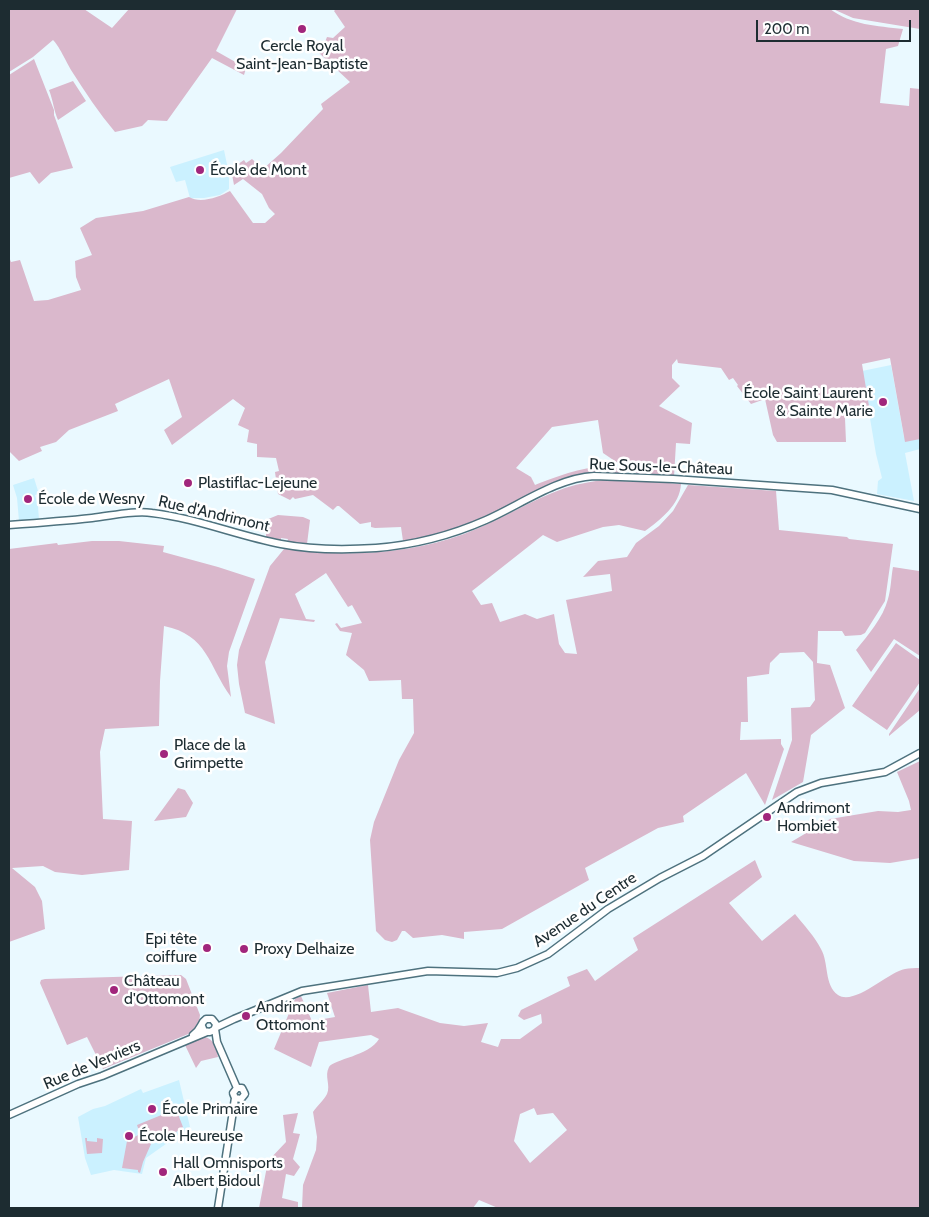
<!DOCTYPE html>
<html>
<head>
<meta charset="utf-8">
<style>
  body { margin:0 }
  #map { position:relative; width:929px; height:1217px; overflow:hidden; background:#eaf9ff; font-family:Cabin,sans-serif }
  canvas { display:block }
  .frame { position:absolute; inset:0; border:10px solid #1d2c31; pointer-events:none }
  .scale { position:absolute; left:756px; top:20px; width:155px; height:22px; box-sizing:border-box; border:2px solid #1d2c31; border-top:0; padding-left:6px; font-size:15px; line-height:18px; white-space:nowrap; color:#1d2c31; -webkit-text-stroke:4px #fff; paint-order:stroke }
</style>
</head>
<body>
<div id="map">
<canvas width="929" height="1217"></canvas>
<div class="frame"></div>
<div class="scale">200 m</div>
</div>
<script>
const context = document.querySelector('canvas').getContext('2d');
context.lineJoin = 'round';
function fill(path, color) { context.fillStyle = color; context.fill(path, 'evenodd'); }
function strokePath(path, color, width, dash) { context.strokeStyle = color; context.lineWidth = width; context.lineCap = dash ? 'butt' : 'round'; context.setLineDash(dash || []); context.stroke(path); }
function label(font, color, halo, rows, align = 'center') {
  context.font = font + ' Cabin,sans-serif'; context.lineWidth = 5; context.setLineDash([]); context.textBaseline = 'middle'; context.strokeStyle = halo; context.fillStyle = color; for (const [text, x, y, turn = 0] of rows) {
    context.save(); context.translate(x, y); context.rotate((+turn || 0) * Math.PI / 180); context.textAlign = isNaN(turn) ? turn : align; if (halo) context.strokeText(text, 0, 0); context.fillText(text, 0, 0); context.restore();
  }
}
const built = new Path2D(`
  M224,150L229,174V189L220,195L204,198H190L185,180L176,182L170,167Z
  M891,365L904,437L920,433V449L905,453L914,501L877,494L878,481L882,478L876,454L862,371Z
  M34,478L39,494L35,495L38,506L39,520L19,521L17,498L13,485Z
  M179,1080L190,1127L146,1158L142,1174L114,1170L91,1175L85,1158L78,1117L93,1109L105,1106L141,1089L143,1093Z`);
const green = new Path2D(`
  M9,9H84L112,28L129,9H237L216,51L246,68L244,75L212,58L167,121L148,120L142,126L115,132C99,113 85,92 71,70C67,63 58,44 53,40L33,57L9,72Z
  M336,9H830C851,25 877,26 903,29L898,46L886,49L880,103L909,106L910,88L920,89V439L905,442L890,358L862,364L870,412L845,418L846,442H777L773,435L765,399L751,404L737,386L738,385L733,378L729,380L721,368L678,363L677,359L672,365V378L680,386L659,406L692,423L690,444L676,443L674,477C664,476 651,477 642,475C628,470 616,462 603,453L598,420L552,427L516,468L531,477L535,485C561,475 600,459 627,471L626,475L579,474L545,487L467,525L438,534L403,541L401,527L375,528L371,527V522L360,524L339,506H337L333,510L313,495L295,499L293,497L290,500L278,494L275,472L279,471L276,458L257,457V444L247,442L249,430L238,425L245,408L233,399L172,445L164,430L182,417L169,379L115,404L118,411L69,430L56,442L40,447L42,451L19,461L9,451V257L11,262L20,260L34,301L48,300L81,290L76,277L75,261L92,255L80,228L96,218L143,211L189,197C201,204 219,197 230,191L253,223H265L275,214L269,208L262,194L243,179L234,185L231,169L244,160L246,163L252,159L263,169L281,153L323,109L321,104L350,82L318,52L323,47L327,37L333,38L345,27L334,11Z
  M833,9H920V29L853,18Z
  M34,59L54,110V115L73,168L51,173L39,184L30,172L9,178V75Z
  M73,81L86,101L58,120C54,111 53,100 49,90Z
  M610,479L615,481L656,482L681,484C680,505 660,520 645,531L619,525L603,527L557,542L543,535L472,591L481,605L492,603L500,622L525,614L537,619L554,614L559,644L565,653L577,654L566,600L612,591L610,574L583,577L598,561L627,557L636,543L659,526L673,511L688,485L776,491L779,530L847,537L849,539L893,544L885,601L865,633L861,635L845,636L842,631H818L817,663L830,665L845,708L811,735L803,782L772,800L792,740L791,708L810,707L815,700L813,662L804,652L780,653L770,663L769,674L747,677L748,722H741L740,740L781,739V744L784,749L765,805L746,773L683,816L684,822L658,828L585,868L589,880L502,929L464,932V939L442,935L413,938L405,931H402L397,940L392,942L385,940L376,931L370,840L374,822L399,760L414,733L413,699H402L401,680L369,681L364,670L346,655L352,633L340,631L335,624L337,623L341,628L362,623L352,605L348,607L326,573L295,594L306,619L315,620L314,622L280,618L265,662L275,724L245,713L239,684L237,665L239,650L270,566L284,549L287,548C344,558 410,554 464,534C499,521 530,500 565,488C580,483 595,481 610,479Z
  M278,515L303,517L310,520L307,544L287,542L288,539L281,538V541L266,537V520Z
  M92,541H119L164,546L163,552L218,567L255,579L229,652L227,666L231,697C208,665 208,635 164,626L160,681L159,726L105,729L100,752L103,819L132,821L129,870L82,875L55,872L43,866L12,868L35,887L42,901L45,929L9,942V549L57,543L58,545Z
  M920,549V656L894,639L871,672L856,650C868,635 883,618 888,599C891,589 891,578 893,567L919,571Z
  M896,643L920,660V682L887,730L852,706Z
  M920,688V710L889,736V734Z
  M920,761V858L890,863L854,861L791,842L830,819L878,811L898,812L911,810L909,801L897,772Z
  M178,788L185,790L193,803L186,817L154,821Z
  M755,860L762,877L729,903L762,941L795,914C804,925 815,937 821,949C829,963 824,985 838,995C855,1006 888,972 905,969C909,968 915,968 920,968V1208H498L479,1200L473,1208H302L303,1185L316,1150L317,1137L313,1112C317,1106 324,1100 327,1094C331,1085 324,1076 329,1067C334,1059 369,1056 379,1039L371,1035L319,1042L311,1067L274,1049L295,999L301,996L312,1021L335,1017L327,993L368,985L371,1012L398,1008L440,1023L464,1026L488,1023L481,1042L498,1047L501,1039H520L542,1023L541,1014L524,1020L518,1016L521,1010L570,986L567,977L587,969L595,981L638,950L633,938ZM534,1108L537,1115L553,1113L567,1130L530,1163L514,1141L520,1114Z
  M181,975L186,979L200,1015L198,1030L103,1069L87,1037L67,1045L40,983L41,980L45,979Z
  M204,1037C214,1038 217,1049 218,1057L201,1061L196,1068L185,1045Z
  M176,1109L183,1127L164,1141L160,1139L155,1134H151L149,1137L151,1144L143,1162L140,1173L138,1172V1170L122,1168L127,1141L140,1134L137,1125Z
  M298,1113L293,1133L300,1134L293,1159L300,1167L294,1176L286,1174L282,1198L298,1202V1208H259L268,1161L286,1142L283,1115Z
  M85,1138H87V1141L97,1142V1138L103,1139L102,1153L87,1154Z`);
const tertiary = new Path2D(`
  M9,525C37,523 64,521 92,518C111,516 133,510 152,513C196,518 238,536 281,544C312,550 345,550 376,548C413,545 452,535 486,520C520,505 557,478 594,476L673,479L832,490L920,509
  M215,1028L234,1019L302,991L428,971L497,973L517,968L548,954L608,909L660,878L703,856L797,792L821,783L885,772L920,753
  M215,1029L217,1042L237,1088
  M193,1035C202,1029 200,1023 206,1019H212L216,1024L215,1029L210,1032L204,1031L202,1026
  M235,1098L241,1099L245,1094L242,1088H237
  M9,1115L78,1084L102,1076L207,1032
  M218,1208L235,1098L233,1093L237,1088`);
const markers = [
  [302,29,5,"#a1267c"],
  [200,170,5,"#a1267c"],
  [883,402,5,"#a1267c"],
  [188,483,5,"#a1267c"],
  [28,499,5,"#a1267c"],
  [164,754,5,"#a1267c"],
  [767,817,5,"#a1267c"],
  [207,948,5,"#a1267c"],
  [244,949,5,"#a1267c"],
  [114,990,5,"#a1267c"],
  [246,1016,5,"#a1267c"],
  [152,1109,5,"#a1267c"],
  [129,1136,5,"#a1267c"],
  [163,1172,5,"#a1267c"]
];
const poiNames = [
  ["Cercle Royal",302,46,"center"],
  ["Saint-Jean-Baptiste",302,64,"center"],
  ["École de Mont",210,170],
  ["École Saint Laurent",873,393,"right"],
  ["& Sainte Marie",873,411,"right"],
  ["Plastiflac-Lejeune",198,483],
  ["École de Wesny",38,499],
  ["Place de la",174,745],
  ["Grimpette",174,763],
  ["Andrimont",777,808],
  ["Hombiet",777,826],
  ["Epi tête",197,939,"right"],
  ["coiffure",197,957,"right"],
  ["Proxy Delhaize",254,949],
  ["Château",124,981],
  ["d'Ottomont",124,999],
  ["Andrimont",256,1007],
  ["Ottomont",256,1025],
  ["École Primaire",162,1109],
  ["École Heureuse",139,1136],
  ["Hall Omnisports",173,1163],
  ["Albert Bidoul",173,1181]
];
const streetNames = [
  ["Rue Sous-le-Château",661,467,2],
  ["Rue d'Andrimont",214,514,13],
  ["Avenue du Centre",585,910,-34],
  ["Rue de Verviers",92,1065,-23]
];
fill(built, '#cbf1ff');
fill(green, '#dab8cc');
strokePath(tertiary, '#4e727e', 9);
strokePath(tertiary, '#fff', 6);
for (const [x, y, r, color] of markers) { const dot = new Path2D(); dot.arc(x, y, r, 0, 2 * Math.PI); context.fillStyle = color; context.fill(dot); strokePath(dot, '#fff', 2); }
label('16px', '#1d2c31', '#fff', poiNames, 'left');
label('16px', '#1d2c31', '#fff', streetNames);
</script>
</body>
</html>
